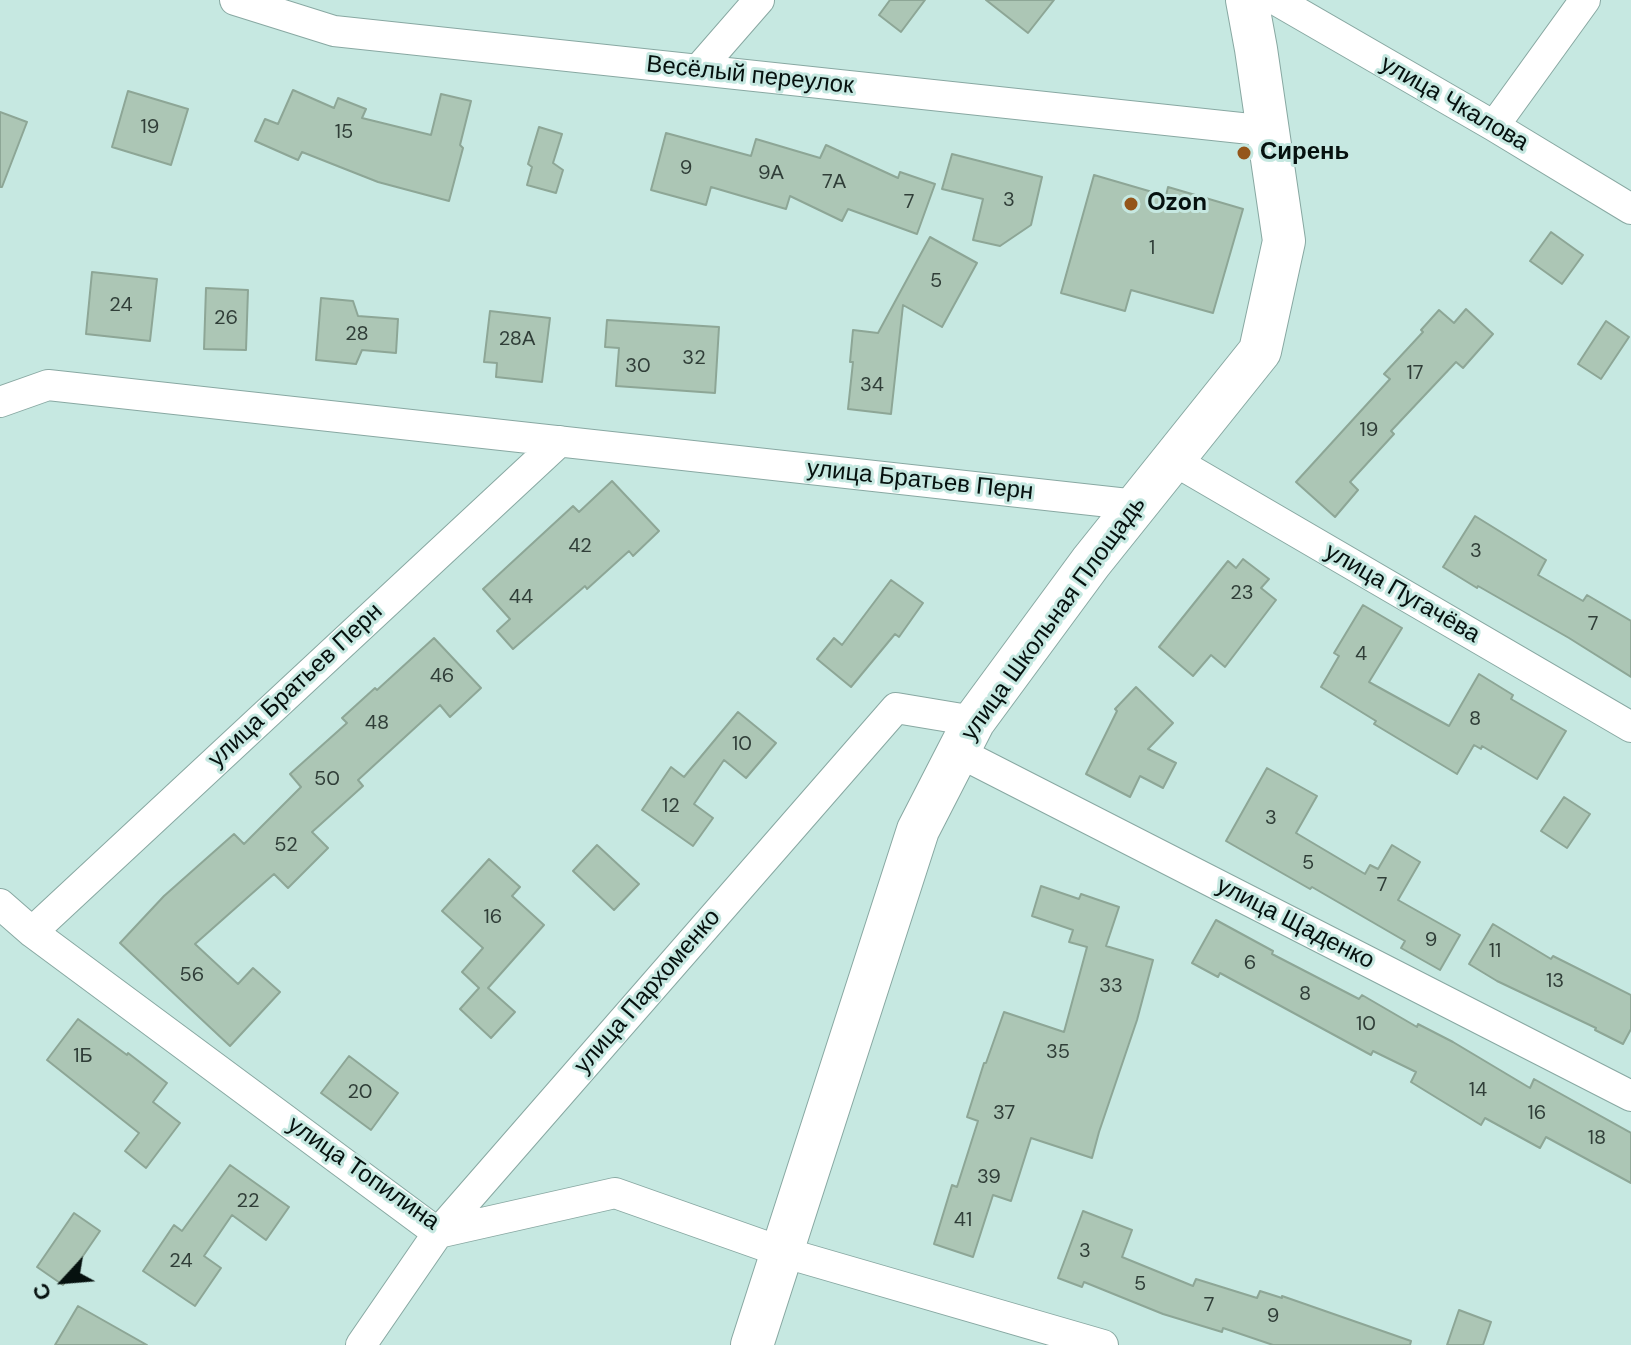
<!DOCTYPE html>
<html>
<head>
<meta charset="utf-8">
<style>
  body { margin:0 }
  #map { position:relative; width:1631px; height:1345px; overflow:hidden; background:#c6e8e1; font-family:"DM Sans",sans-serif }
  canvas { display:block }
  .north { position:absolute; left:24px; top:1241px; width:80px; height:80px; -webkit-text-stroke:6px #c6e8e1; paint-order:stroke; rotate:244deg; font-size:22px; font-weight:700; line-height:32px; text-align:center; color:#06110f }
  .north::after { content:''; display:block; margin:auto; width:28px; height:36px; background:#06110f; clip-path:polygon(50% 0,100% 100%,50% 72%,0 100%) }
</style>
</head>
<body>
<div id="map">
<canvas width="1631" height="1345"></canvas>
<div class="north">С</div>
</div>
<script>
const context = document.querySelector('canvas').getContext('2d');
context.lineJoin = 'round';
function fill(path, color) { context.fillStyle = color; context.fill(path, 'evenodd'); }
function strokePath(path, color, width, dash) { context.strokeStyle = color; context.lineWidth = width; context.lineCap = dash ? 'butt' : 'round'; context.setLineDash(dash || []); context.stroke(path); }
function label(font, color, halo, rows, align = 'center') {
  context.font = font + ' "DM Sans",sans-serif'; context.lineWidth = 6; context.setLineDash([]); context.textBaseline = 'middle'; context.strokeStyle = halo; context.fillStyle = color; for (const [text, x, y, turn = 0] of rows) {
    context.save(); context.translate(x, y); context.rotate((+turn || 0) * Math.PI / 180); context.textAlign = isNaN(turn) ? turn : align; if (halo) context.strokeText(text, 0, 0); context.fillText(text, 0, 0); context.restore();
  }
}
const building = new Path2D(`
  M890,0H925L901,32L879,15Z
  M986,0H1054L1028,33Z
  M293,90L334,108L338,98L366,109L362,118L431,135L441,94L471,101L460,145L463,148L449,201L378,182L302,152L298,160L255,141L265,119L278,124Z
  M128,91L188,109L171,165L112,147Z
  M0,112L27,122L2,187H0Z
  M539,127L562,134L553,163L563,170L556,193L527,185L532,167L528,164Z
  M666,133L751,156L756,139L820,158L826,145L898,178L900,172L935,184L917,234L848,209L842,221L790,196L786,209L711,187L706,205L651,190Z
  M952,154L1042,177L1031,225L1000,246L973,240L983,199L942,189Z
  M1094,175L1166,196L1168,187L1243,209L1213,313L1131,290L1125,311L1061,293Z
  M1551,232L1583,255L1562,284L1530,261Z
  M930,237L977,263L942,327L903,305L891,414L848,409L853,362H850L853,330L878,333Z
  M92,272L157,279L150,341L86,334Z
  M206,288L248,290L246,350L204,349Z
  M321,298L353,301L358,316L398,319L396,353L362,350L356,364L316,360Z
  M1466,309L1493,334L1463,368L1456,362L1391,431L1394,434L1350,482L1358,490L1335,517L1296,482L1390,379L1384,374L1423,332L1421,330L1439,310L1454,323Z
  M490,311L550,318L542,382L496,377L497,363L484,362Z
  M607,320L719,327L715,393L616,386L619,348L605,347Z
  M1606,321L1629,337L1601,379L1578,364Z
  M612,481L659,531L633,556L629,551L587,589L585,586L513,649L497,631L510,619L483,589L573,506L579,512Z
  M1475,516L1546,560L1538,575L1583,601L1587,595L1631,621V677L1569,638L1478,586L1477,588L1443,567Z
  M1243,559L1269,579L1261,588L1276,600L1225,667L1211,655L1193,676L1159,647L1228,561L1236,568Z
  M891,580L923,603L899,637L895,634L851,687L817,659L834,638L842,645Z
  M1363,605L1402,628L1369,682L1449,726L1479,674L1513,695L1511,699L1566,731L1537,779L1482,746L1481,749L1474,745L1457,774L1374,724L1376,721L1321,687L1339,656L1334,653Z
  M434,638L481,688L450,717L440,705L358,780L363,786L312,832L328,848L288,888L274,874L195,944L238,984L253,968L280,992L230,1046L120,943L164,896L234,834L244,844L301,787L290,774L347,723L342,718L375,688L377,690Z
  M1136,687L1173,723L1148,749L1176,763L1163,788L1140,776L1130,797L1086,774L1117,711L1115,709Z
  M738,712L776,743L746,778L724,760L694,804L713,818L693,846L642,810L671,767L684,777Z
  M1267,768L1317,796L1296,833L1365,874L1370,865L1378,869L1392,845L1420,862L1398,900L1460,935L1440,970L1401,948L1405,941L1312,887L1310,889L1226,841Z
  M1564,797L1590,814L1567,848L1541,831Z
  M597,845L639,884L614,910L573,871Z
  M489,859L520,887L512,896L544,925L488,988L515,1012L491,1038L460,1009L479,988L462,972L483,948L442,911Z
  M1041,886L1079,899L1081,894L1119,907L1106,946L1153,960L1137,1020L1099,1132L1092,1158L1031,1138L1011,1201L993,1195L973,1257L934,1244L952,1185L957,1187L978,1121L967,1117L984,1063H986L1004,1012L1064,1032L1087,947L1069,942L1073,930L1032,916Z
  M1216,920L1273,951L1272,954L1359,999L1362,995L1417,1027L1418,1024L1453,1042L1530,1088L1534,1079L1631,1133V1183L1546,1137L1540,1148L1485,1118L1481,1125L1411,1082L1416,1072L1373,1051L1371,1055L1220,973L1218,977L1192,963Z
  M1493,924L1551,959L1553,956L1631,995V1029L1623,1044L1595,1030L1596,1028L1497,981L1469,964Z
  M78,1019L127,1055L128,1053L167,1083L153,1102L180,1123L146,1168L125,1151L139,1133L47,1060Z
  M349,1056L398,1093L371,1130L321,1093Z
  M230,1165L289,1207L266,1240L232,1215L204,1256L221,1268L195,1306L143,1271L174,1225L182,1231Z
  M1083,1211L1132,1230L1122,1257L1193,1286L1196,1279L1257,1298L1260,1291L1282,1298V1296L1411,1341L1410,1345H1273L1223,1328L1222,1332L1163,1314L1084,1282L1082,1287L1058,1278Z
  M74,1213L100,1231L63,1285L37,1267Z
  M78,1306L147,1345H55Z
  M1459,1310L1491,1322L1483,1345H1447Z`);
const minor = new Path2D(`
  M235,0L334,31L1269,131
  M1276,0L1494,126L1631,209
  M698,70L759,0
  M1494,126L1585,0
  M0,402L48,385L1137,505
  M1173,460L1631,727
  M958,752L1631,1096
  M0,904L32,932L438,1233L615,1193L782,1252L1103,1345
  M32,932L560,441
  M361,1345L438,1233L896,708L974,721`);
const secondary = new Path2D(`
  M752,1345L918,830L974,721L1091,562L1260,351L1284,241L1256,49L1247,0`);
const markers = [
  [1244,153,8,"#94561a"],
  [1131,204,8,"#94561a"]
];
const numberNames = [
  ["19",150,128],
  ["15",344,133],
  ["9",686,169],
  ["9А",771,174],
  ["7А",834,183],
  ["3",1009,201],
  ["7",909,203],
  ["1",1152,249],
  ["5",936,282],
  ["24",121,306],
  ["26",226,319],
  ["28",357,335],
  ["28А",517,340],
  ["32",694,359],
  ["30",638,367],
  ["17",1415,374],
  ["34",872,386],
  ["19",1369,431],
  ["42",580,547],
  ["3",1476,552],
  ["23",1242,594],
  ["44",521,598],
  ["7",1593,625],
  ["4",1361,655],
  ["46",442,677],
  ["8",1475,720],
  ["48",377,724],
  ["10",742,745],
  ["50",327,780],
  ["12",671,807],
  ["3",1271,819],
  ["52",286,846],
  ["5",1308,864],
  ["7",1382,886],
  ["16",493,918],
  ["9",1431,941],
  ["11",1495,952],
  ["6",1250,964],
  ["56",192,976],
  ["13",1555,982],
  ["33",1111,987],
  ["8",1305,995],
  ["10",1366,1025],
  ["35",1058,1053],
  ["1Б",83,1057],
  ["14",1478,1091],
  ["20",360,1093],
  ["37",1004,1114],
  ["16",1537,1114],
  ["18",1597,1139],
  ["39",989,1178],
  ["22",248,1202],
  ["41",963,1221],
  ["3",1085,1252],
  ["24",181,1262],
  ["5",1140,1285],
  ["7",1209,1306],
  ["9",1273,1317]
];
const streetNames = [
  ["Весёлый переулок",750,76,6],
  ["улица Чкалова",1454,104,30],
  ["улица Братьев Перн",920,481,6],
  ["улица Пугачёва",1402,594,30],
  ["улица Школьная Площадь",1054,619,-54],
  ["улица Братьев Перн",296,686,-43],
  ["улица Щаденко",1295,924,27],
  ["улица Пархоменко",648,992,-49],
  ["улица Топилина",363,1174,35]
];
const poiNames = [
  ["Сирень",1260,153],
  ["Ozon",1147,204]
];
fill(building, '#acc6b5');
strokePath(building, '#8da696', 2);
strokePath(minor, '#88a8a2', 32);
strokePath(secondary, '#88a8a2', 44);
strokePath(minor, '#fff', 30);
strokePath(secondary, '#fff', 42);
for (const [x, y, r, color] of markers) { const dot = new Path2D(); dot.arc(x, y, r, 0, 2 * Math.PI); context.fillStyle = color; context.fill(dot); strokePath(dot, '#c6e8e1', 3); }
label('20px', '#303e38', null, numberNames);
label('24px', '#06110f', '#c6e8e1', streetNames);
label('bold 24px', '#06110f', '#c6e8e1', poiNames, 'left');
</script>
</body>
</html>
